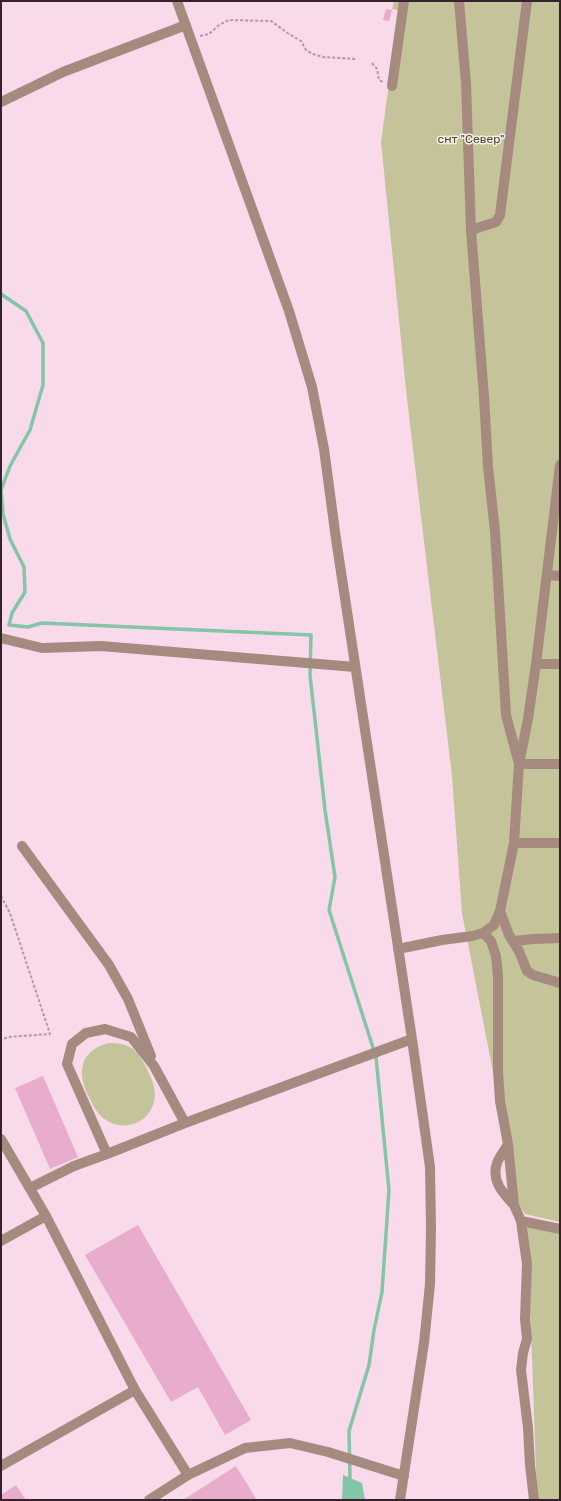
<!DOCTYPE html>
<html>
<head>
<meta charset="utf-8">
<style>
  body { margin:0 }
  #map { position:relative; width:561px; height:1501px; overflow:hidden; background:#f9daea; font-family:Rubik,sans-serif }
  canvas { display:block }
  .frame { position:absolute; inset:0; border:2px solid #35222c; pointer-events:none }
</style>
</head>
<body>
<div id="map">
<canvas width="561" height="1501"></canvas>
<div class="frame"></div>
</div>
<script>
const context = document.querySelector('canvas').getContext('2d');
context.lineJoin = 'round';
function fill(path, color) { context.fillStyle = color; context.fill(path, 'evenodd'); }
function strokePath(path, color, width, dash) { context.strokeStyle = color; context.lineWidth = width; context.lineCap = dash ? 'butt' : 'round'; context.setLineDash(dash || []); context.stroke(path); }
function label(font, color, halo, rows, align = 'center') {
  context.font = font + ' Rubik,sans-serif'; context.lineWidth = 3; context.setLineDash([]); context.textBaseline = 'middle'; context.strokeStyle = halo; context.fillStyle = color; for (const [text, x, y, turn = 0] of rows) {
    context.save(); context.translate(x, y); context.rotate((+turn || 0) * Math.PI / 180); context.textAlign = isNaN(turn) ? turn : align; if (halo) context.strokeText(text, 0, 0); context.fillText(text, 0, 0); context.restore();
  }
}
const green = new Path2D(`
  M394,1H560V1222L525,1214L519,1205L462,913L452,776L407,399L381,142L399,10L392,9Z
  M109,1043C118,1043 126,1044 133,1049C139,1054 143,1061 147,1069C154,1083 160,1099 148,1114C136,1129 113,1129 100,1115C95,1110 92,1103 89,1097C76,1073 80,1050 109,1043Z
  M526,1227L560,1234V1500H537L532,1356Z`);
const water = new Path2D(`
  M343,1475L362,1483L365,1500H342Z`);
const stream = new Path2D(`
  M1,294L26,311L43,343V385L30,430L10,466L1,490L3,514L10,539L24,567L25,592L12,613L9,625L28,627L42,623L311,635L310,675L325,810L335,877L329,910L376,1057L389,1190L382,1292L374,1330L369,1365L349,1431L350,1478`);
const building = new Path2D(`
  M386,9L392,10L389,21L383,20Z
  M43,1076L78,1157L50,1169L15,1088Z
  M138,1225L251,1420L225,1435L198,1387L171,1402L85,1255Z
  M236,1466L257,1500H183Z
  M16,1485L26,1500H1V1495Z`);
const path = new Path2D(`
  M200,36L209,34L219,25L229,20L271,21L289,34L301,41L306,50L313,54L323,57L357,59
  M372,63L377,69L379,80L383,82
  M1,896L10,913L50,1034L8,1037L1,1040`);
const minor = new Path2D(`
  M177,1L289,311L312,387L324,449L336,539L412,1039L430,1167L431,1228L430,1284L424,1343L400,1500
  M459,1L466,83L471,230L484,397L488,467L495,531L506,715L519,764H560
  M392,86L404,1
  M1,102L63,72L186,25
  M471,230L496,222L500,215L527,1
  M547,575L560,576
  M1,638L42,648L101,646L355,667
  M536,664H560
  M514,843H560
  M22,846L109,965L128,999L151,1056
  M500,911L509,935L519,951L527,971L533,975L560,983
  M483,933L491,941L496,956L498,976V1071L500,1101L508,1144L514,1205L521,1221L527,1264L525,1319L527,1339L523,1353L521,1370L528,1428L530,1465L534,1500
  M514,941L534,939L560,938
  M398,949L442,940L472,936L483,933L494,925L500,911L514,843L519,764L528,719L536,664L560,465
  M185,1123L154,1066L131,1037L105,1029L86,1033L72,1044L67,1064L107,1154L185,1123L412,1039
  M1,1139L46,1216L135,1390L188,1475L245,1448L290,1443L328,1452L404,1476
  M508,1144C505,1150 499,1157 497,1163C491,1181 503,1193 514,1205
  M30,1188L74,1166L107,1154
  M521,1221L560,1229
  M1,1241L46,1216
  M1,1466L135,1390
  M149,1500L188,1475`);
const parkNames = [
  ["снт \"Север\"",471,140]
];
fill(green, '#c5c39a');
fill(water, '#82c5a7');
strokePath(stream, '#82c5a7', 3.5);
fill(building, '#e8adcd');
strokePath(path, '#b197a5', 2, [3, 2]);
strokePath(minor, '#a58b7f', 10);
label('12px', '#4e4a1c', '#f9eef3', parkNames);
</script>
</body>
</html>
